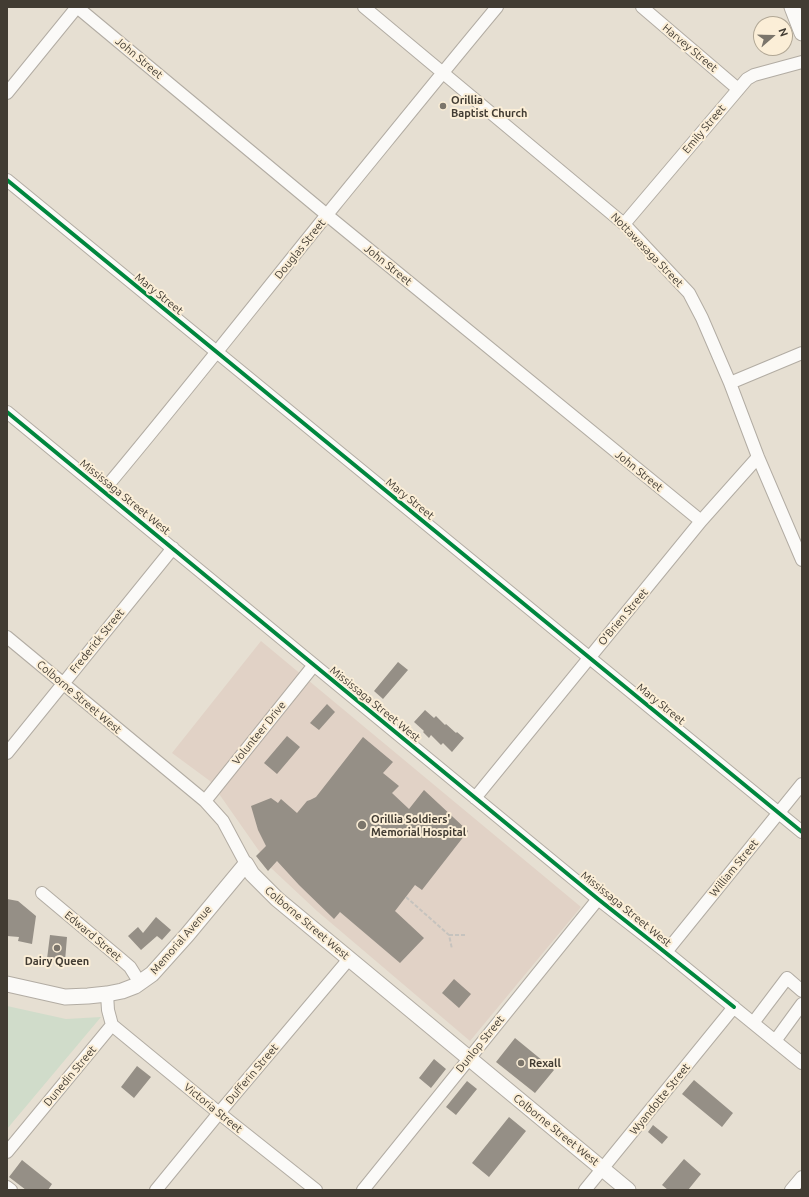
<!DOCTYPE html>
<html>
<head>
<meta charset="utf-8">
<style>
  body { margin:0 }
  #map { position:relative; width:809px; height:1197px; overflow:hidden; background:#e6dfd2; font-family:Ubuntu,sans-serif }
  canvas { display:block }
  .frame { position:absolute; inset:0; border:8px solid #423c33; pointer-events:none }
  .north { position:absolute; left:753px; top:16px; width:40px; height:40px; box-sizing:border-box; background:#fbeed7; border:1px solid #b1a795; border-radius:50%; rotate:70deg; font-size:11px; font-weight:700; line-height:16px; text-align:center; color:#423c33 }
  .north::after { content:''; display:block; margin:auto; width:14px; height:18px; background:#7b756b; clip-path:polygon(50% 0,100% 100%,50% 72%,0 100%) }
</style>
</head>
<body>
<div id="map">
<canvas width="809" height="1197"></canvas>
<div class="frame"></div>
<div class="north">N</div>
</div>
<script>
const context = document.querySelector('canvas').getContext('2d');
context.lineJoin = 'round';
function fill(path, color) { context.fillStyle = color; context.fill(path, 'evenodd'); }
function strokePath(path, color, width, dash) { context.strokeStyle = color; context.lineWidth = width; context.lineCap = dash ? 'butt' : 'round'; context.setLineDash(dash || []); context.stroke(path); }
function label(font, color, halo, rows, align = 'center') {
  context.font = font + ' Ubuntu,sans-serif'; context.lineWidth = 4; context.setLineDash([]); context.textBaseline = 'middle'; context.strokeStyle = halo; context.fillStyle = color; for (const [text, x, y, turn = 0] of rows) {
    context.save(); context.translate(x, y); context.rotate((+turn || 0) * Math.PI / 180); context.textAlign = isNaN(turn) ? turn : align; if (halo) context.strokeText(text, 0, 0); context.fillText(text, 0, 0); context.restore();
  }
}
const medical = new Path2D(`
  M261,641L581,907L470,1041L317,911L271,868L210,781L172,753Z`);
const green = new Path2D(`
  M7,1006L66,1019L101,1017L7,1129Z`);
const building = new Path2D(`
  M398,662L408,670L383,699L374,691Z
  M327,704L335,712L319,730L310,723Z
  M425,710L434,718L436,716L445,725L446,724L456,733L457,732L464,738L452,752L443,743L441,745L431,735L429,738L423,732L424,731L414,722Z
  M287,736L300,747L277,774L264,763Z
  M363,737L393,762L383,773L399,786L392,793L409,809L424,790L468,831L422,890L415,885L395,911L424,938L400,963L340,912L334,919L299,885L277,861L268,871L256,856L266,846L258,830L251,806L271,798L278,803L281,799L297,813L307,801L310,800L316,797Z
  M7,899L18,901L36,916L32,944L18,941L19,937L7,936Z
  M156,917L171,930L162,940L157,936L141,950L128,936L138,927L143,933Z
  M50,935L67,937L65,961L47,959Z
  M454,979L471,994L459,1008L442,993Z
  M515,1038L554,1070L535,1093L496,1062Z
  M434,1059L446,1069L431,1088L419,1078Z
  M137,1066L151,1077L134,1098L121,1087Z
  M694,1080L733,1113L722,1127L682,1094Z
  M467,1081L477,1089L456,1115L446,1107Z
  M509,1117L526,1131L489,1177L472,1163Z
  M653,1125L668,1137L662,1144L648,1132Z
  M684,1159L701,1174L688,1190H668L662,1185Z
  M22,1160L52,1184L48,1190H26L9,1177Z`);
const path = new Path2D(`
  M406,897L449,935L452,949
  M449,935H465`);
const minor = new Path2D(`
  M77,7L333,220L701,521
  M364,7L624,224L689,293L702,318L730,383L758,457L802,560
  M642,7L738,89
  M7,93L77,7
  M7,180L802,832
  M624,224L747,79L754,75L802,62
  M730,383L802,353
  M7,412L598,899L666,952L802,1063
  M103,491C182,397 257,301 334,206C388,140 442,73 497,7
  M7,637L205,801L223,821L246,864
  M7,753L173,548
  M475,798L590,657L701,521L758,457
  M205,801L314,665
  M42,893L122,960L130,967L140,983
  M666,952L802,784
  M107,994L108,1010L112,1025
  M753,1023L787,978L802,991
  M112,1025L219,1113L316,1190
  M775,1041L802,1004
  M7,1152L112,1025
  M7,1187L11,1190
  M156,1190L219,1113L349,959
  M363,1190L598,899
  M585,1190L734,1007
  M791,1190L802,1177`);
const major = new Path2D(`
  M792,7L802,33
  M7,984L65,997L88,996L107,994L122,991L135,986L152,974L187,935L246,864L252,874L277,899L628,1190`);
const cycleway = new Path2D(`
  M7,180L802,832
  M7,412L598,899L734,1007`);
const markers = [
  [443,106,4,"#7b756b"],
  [362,825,5,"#7b756b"],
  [57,948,4,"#7b756b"],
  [521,1063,4,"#7b756b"]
];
const streetNames = [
  ["Harvey Street",690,48,40],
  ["John Street",139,58,40],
  ["Emily Street",704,129,-50],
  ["Douglas Street",300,249,-51],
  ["Nottawasaga Street",647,250,46],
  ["John Street",388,265,39],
  ["Mary Street",159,294,39],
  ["John Street",639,471,39],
  ["Mississaga Street West",125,497,39],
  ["Mary Street",410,499,39],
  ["O'Brien Street",623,617,-50],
  ["Frederick Street",97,641,-51],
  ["Colborne Street West",79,697,40],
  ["Mississaga Street West",375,704,39],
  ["Mary Street",661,704,39],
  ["Volunteer Drive",259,733,-51],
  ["William Street",734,868,-51],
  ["Mississaga Street West",626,909,39],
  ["Colborne Street West",307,923,40],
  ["Edward Street",93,936,40],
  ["Memorial Avenue",181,940,-49],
  ["Dunlop Street",480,1044,-51],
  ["Dufferin Street",252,1074,-50],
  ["Dunedin Street",70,1076,-50],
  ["Wyandotte Street",660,1099,-51],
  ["Victoria Street",213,1108,39],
  ["Colborne Street West",556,1130,39]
];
const poiNames = [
  ["Orillia",451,100],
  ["Baptist Church",451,113],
  ["Orillia Soldiers'",371,819],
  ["Memorial Hospital",371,832],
  ["Dairy Queen",57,961,"center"],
  ["Rexall",529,1063]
];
fill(medical, '#e1d2c6');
fill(green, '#d0dcca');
fill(building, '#958f86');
strokePath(minor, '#b2aca3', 14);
strokePath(major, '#b2aca3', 17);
strokePath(path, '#c6c3be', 2, [4, 2]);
strokePath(minor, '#fbfaf8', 12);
strokePath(major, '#fbfaf8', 15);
strokePath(cycleway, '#00873e', 4);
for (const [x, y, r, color] of markers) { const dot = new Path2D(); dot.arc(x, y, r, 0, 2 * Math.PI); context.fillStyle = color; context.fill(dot); strokePath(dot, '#fbeed7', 1.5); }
label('11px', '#423c33', '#fbeed7', streetNames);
label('bold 11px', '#423c33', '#fbeed7', poiNames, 'left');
</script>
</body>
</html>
